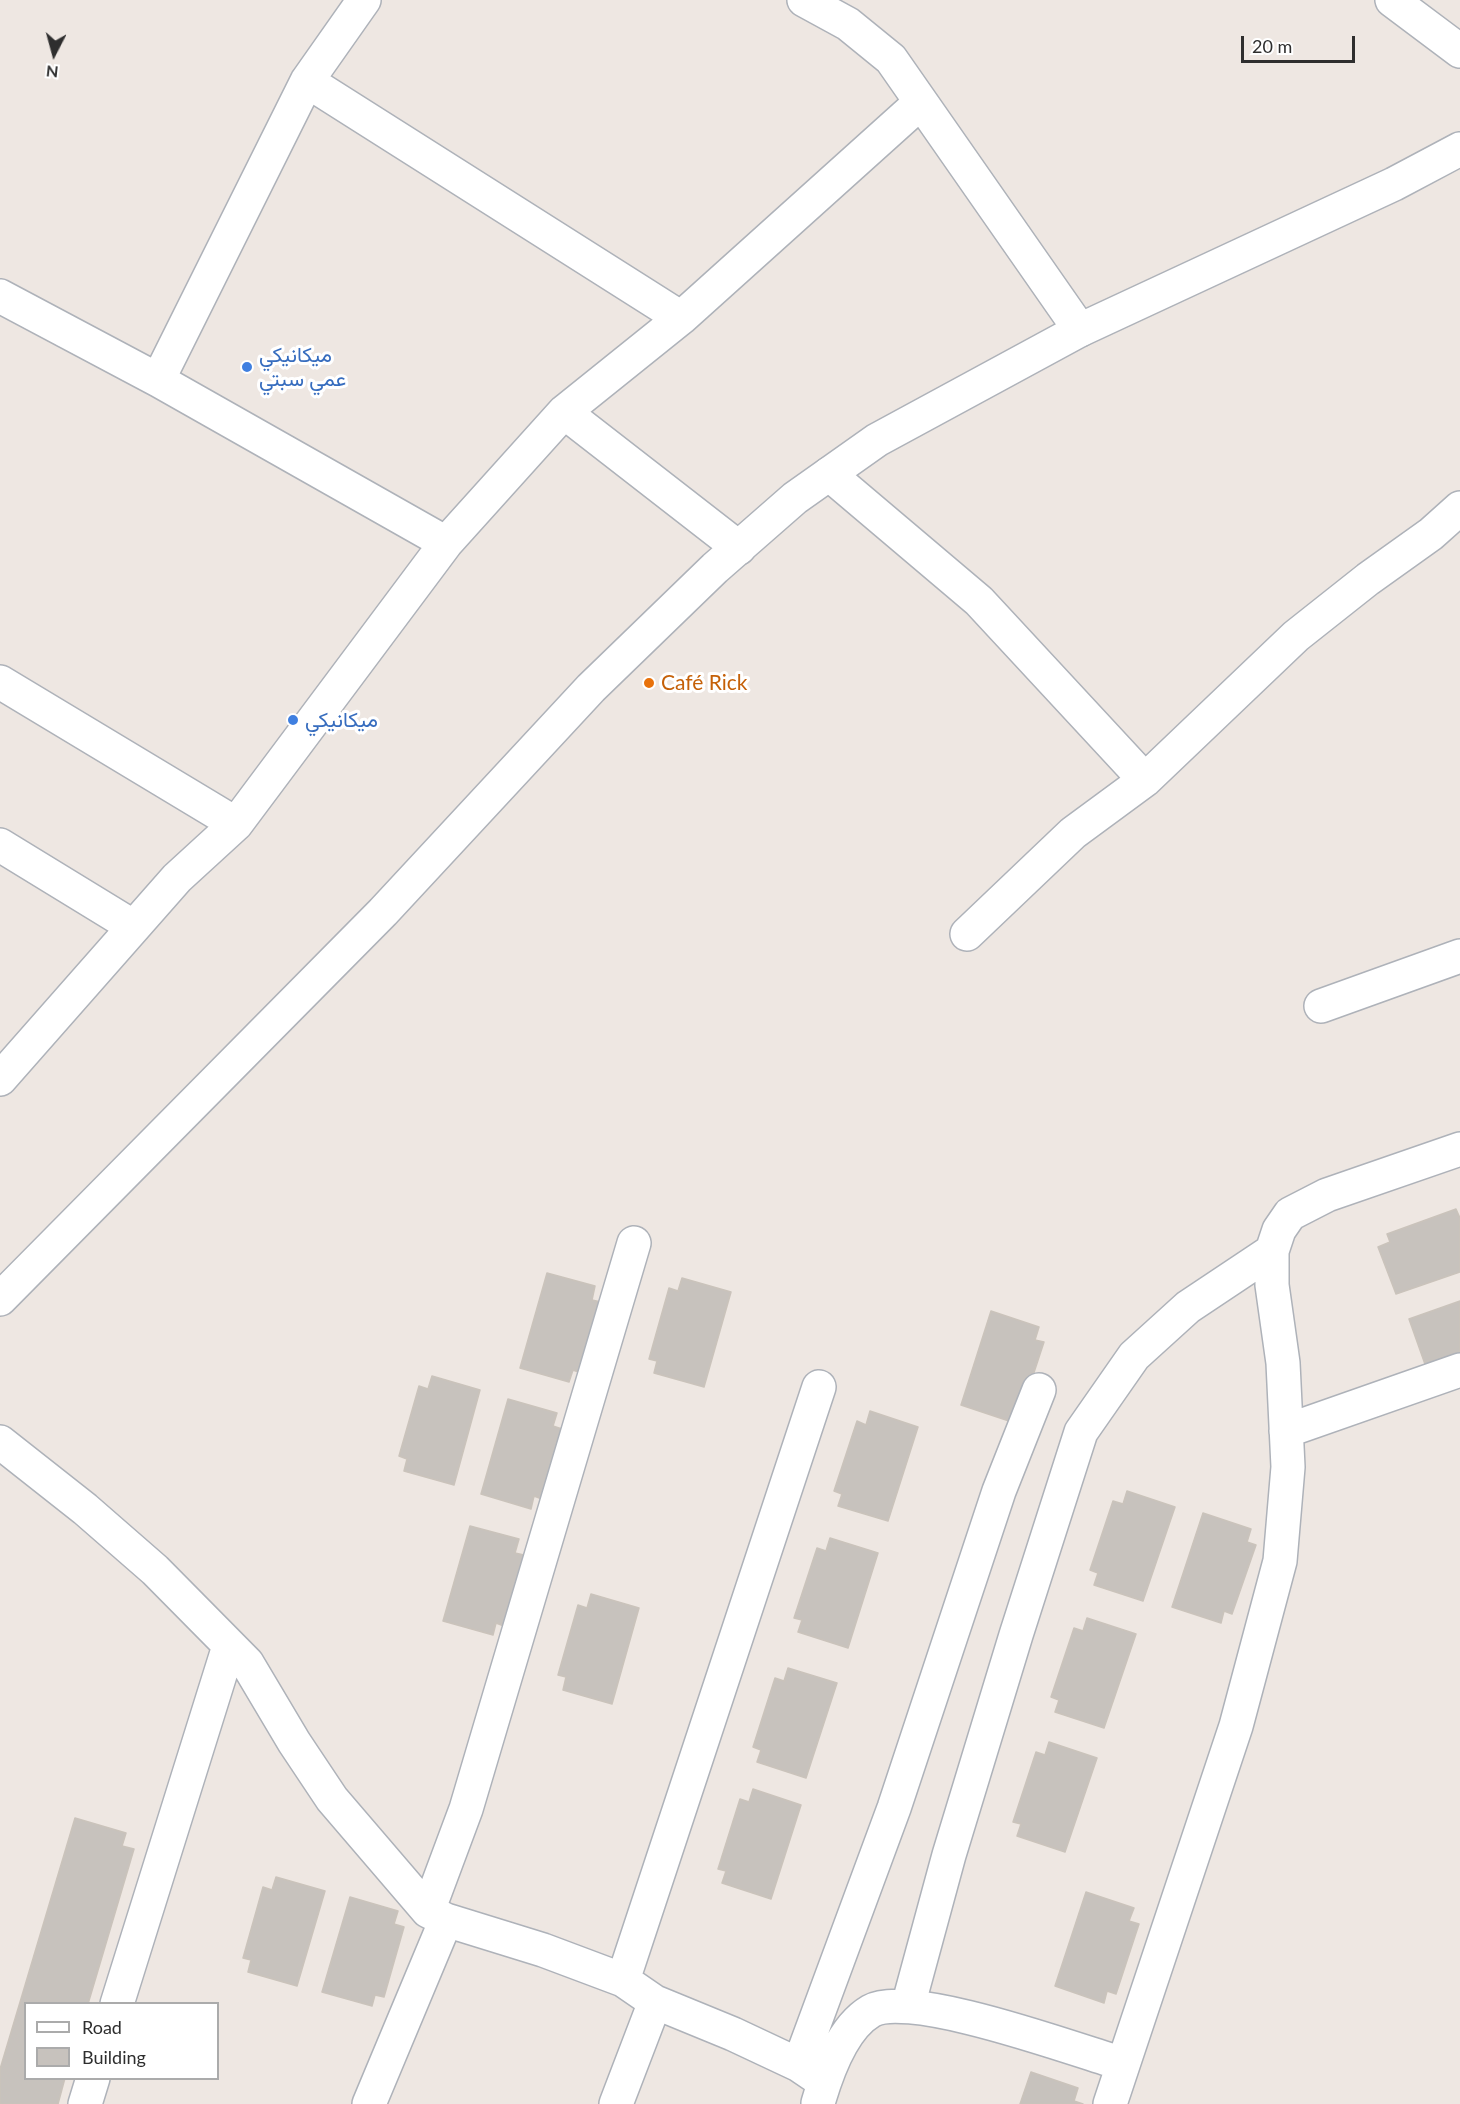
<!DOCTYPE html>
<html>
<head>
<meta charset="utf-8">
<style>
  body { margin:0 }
  #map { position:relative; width:1460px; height:2104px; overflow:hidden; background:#eee7e2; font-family:Lato,sans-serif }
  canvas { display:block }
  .legend { position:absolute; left:24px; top:2002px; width:195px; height:78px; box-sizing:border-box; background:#fff; border:2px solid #ababab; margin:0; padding:8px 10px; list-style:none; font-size:18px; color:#2e2e2e }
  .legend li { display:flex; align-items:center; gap:12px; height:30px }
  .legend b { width:30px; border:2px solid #ababab }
  .north { position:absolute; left:24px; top:24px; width:60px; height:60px; -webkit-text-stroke:4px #fff; paint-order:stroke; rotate:186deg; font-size:16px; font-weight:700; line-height:24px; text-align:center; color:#2e2e2e }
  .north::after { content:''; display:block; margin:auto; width:21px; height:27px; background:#2e2e2e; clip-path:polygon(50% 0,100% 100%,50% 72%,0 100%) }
  .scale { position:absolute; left:1241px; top:36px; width:114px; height:27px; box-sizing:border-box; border:3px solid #2e2e2e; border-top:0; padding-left:8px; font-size:18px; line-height:21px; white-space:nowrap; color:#2e2e2e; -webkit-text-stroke:4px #fff; paint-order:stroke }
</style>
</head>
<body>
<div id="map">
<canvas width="1460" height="2104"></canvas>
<ul class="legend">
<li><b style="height:8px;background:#fff"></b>Road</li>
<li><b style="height:16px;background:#c7c2bd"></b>Building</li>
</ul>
<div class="north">N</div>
<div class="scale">20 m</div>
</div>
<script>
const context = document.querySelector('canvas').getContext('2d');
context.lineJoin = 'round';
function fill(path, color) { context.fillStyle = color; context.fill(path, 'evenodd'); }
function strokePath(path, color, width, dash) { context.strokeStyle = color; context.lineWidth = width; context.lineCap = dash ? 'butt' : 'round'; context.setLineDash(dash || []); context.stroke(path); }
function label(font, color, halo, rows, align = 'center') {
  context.font = font + ' Lato,Vazirmatn,sans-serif'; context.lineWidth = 6; context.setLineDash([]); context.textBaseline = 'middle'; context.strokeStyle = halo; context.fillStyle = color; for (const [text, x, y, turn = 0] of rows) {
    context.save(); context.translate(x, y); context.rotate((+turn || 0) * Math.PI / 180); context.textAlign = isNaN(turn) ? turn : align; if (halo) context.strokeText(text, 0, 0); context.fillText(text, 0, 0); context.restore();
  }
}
const building = new Path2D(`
  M1456,1209L1460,1218V1272L1396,1294L1378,1247L1390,1242L1387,1234Z
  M547,1273L595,1286L592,1300L601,1302L581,1373L573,1370L569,1382L520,1368Z
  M682,1278L731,1292L704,1387L654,1373L657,1361L649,1359L669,1288L678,1291Z
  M1460,1301V1365L1426,1367L1409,1319Z
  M991,1311L1039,1327L1035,1340L1044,1342L1021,1412L1013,1410L1009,1421L961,1405Z
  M432,1376L480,1390L454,1485L404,1471L407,1459L399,1456L419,1386L428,1389Z
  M508,1399L557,1413L553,1426L562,1429L542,1499L534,1496L531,1509L481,1494Z
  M870,1411L918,1427L888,1521L838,1506L842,1494L834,1491L857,1421L866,1425Z
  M1127,1491L1175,1507L1143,1601L1094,1585L1098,1573L1090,1570L1113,1501L1123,1504Z
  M1203,1513L1251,1529L1247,1542L1256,1545L1232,1614L1224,1611L1221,1623L1172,1607Z
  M470,1526L519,1539L515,1553L524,1555L504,1626L496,1623L493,1635L443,1621Z
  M830,1538L878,1553L848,1648L798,1632L802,1620L794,1618L817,1548L826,1551Z
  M591,1594L639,1608L612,1704L563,1690L566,1677L558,1675L578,1605L587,1608Z
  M1087,1618L1136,1634L1104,1728L1055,1712L1059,1700L1051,1697L1074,1628L1083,1631Z
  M788,1668L837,1683L806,1778L757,1762L761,1750L753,1747L775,1678L784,1681Z
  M1049,1742L1097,1758L1065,1852L1017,1836L1021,1824L1013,1822L1036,1752L1045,1755Z
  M753,1789L801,1805L771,1899L722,1883L726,1871L718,1869L740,1799L749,1802Z
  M75,1818L126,1833L122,1846L134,1849L88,2004H26V2078H65L58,2104H0V2069Z
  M276,1877L325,1891L297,1986L248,1972L251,1960L243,1958L263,1887L272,1890Z
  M1086,1892L1134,1908L1129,1921L1139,1924L1116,1994L1107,1991L1104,2003L1055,1986Z
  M350,1897L398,1911L394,1924L404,1927L384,1997L375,1995L372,2006L322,1992Z
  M1031,2072L1078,2088L1074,2101L1083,2104H1020Z`);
const street = new Path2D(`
  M804,0L848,24L891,59L1080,330
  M1392,0L1460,51
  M307,81L681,318
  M0,296L158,380L446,543
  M158,380L307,81L364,0
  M564,412L739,548
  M829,474L979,601L1145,780
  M0,682L236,824
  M0,845L134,927
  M967,934L1073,833L1145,780L1296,636L1368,579L1431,534L1460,508
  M1321,1006L1460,956
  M0,1079L177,878L236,824L446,543L564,412L681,318L920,103
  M1286,1431L1460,1370
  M0,1442L85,1509L155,1570L247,1663L294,1742L332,1799L428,1911L446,1920L543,1950L623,1980L655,2002L733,2034L799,2065L824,2082
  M428,1911L466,1809L634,1243
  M623,1980L819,1387
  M117,2004L229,1646
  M908,2006L949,1855L1016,1635L1081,1432L1134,1356L1188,1307L1272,1251
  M799,2065L894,1808L999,1491L1039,1390
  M818,2103C827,2072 842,2028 871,2011C910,1989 1076,2050 1123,2064
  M85,2104L93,2078
  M369,2104L446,1920
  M616,2104L655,2002
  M1110,2104L1236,1726L1280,1561L1288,1467L1283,1363L1272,1285V1251L1279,1230L1290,1214L1327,1195L1460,1149`);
const secondary = new Path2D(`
  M0,1299L383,912L591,688L715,568L795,498L877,440L1080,330L1394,184L1460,149`);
const markers = [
  [247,367,6,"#3f7fe0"],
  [649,683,6,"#e8710a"],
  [293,720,6,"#3f7fe0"]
];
const shopNames = [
  ["ميكانيكي",259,355],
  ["عمي سبتي",259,379],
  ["ميكانيكي",305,720]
];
const foodNames = [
  ["Café Rick",661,683]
];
fill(building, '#c7c2bd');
strokePath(building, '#cac3bb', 1.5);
strokePath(street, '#aeb2b9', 36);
strokePath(secondary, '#aeb2b9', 36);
strokePath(street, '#fff', 33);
strokePath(secondary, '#fff', 33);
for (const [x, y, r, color] of markers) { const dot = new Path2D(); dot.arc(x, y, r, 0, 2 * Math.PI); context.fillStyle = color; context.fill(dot); strokePath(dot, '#fff', 2); }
label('21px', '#366cbe', '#fff', shopNames, 'left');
label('21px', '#c56008', '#fff', foodNames, 'left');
</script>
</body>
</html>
